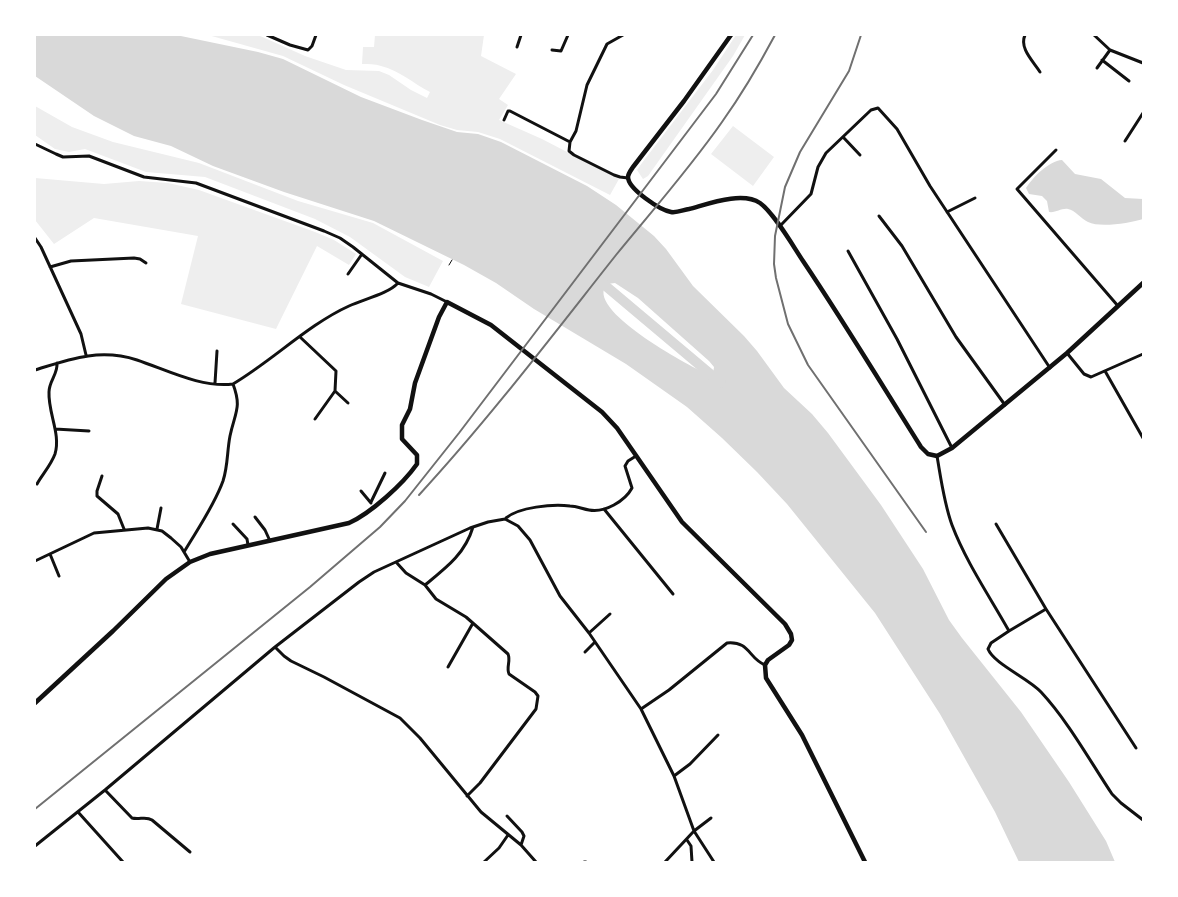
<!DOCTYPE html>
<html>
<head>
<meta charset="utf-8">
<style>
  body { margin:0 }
  #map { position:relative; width:1178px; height:897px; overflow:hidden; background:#fff; font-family:Barlow,sans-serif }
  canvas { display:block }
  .frame { position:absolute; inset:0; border:36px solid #fff; pointer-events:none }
</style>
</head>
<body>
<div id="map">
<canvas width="1178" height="897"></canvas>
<div class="frame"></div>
</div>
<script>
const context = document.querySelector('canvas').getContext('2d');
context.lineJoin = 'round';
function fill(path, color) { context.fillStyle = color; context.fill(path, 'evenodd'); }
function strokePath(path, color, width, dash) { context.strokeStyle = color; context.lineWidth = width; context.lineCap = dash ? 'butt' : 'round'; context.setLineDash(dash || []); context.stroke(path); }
const green = new Path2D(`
  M208,35H258L305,56L346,70L379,71L389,75L411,90L427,98L430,92C414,84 399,70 381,66C375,64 368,64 362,64L363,47H374L375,35H484L481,56L516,74L499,99L508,105L499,120L542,139L619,179L610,195L500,139L478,132L457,130L440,125L344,85L283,56Z
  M736,35H745L733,56L648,176L643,179L637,170L642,163L713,70Z
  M35,106L72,127L113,142L199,163L298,201L373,223L443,261L429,287L405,277L350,237L315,219L205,177L146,172L85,149L69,152L55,149L35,135Z
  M733,126L774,157L753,186L711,154Z
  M35,178L104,184L139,181L168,183L199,190L315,232L334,240L356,254L349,265L317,246L276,329L181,304L198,236L94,218L54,244L35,220Z`);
const water = new Path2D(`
  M35,35H176L258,52L283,59L361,97L422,120L457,132L478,134L501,142L587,186L616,205L654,236L666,249L693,286L744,336L757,351L784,388L812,414L828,433L881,505L923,569L949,620L962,638L1021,712L1069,782L1106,841L1115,862H1019L995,812L940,714L875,613L787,504L757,472L722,438L687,407L626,364L534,309L496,283L464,265L374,221L284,192L213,166L171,146L134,136L94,116L35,76ZM615,283L638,298L709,361L714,367L713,374H707C688,365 583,309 607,284Z
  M1062,160L1075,174L1101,179L1125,198L1143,199V219C1130,223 1100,228 1088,222C1081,219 1075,210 1068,209C1061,208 1056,213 1049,212L1047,201L1042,196L1029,194L1026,188C1033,177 1049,161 1062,160Z`);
const river = new Path2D(`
  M595,277L721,383`);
const path = new Path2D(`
  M449,265L452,260`);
const minor = new Path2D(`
  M267,35L290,45L308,50L312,46L316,35
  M1025,35C1019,48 1033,61 1040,72
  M1094,35L1110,50L1143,63
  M517,47L521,35
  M552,50L561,51L568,35
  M1102,60L1129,81
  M1097,68L1110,50
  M504,120L508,111H510L570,142L569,151L574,155L614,175L620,177L628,178
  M843,137L860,155
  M1125,141L1143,113
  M570,142L576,131L587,85L607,44L623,35
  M35,144L56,154L63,157L89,156L144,177L196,183L324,231L340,238L353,247L398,283L431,294L447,302
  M1056,150L1017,189L1118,306
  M947,212L975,198
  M879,216L902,246L956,337L1005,405
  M780,226L811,194L818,167L826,153L871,110L878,108L897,129L930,186L1050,368
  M35,238L41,247L81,334L86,355
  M848,251L897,339L952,448
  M50,267L71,261L134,258L140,259L146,263
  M348,274L362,254
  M300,337L336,371L335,391L315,419
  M1067,353L1084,374L1091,377L1143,354
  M35,370C70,359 100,348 137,360C167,370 201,388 233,384C272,361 309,324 349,306C364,299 388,294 398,283
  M1105,371L1143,438
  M215,383L217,351
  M335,391L348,403
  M55,429L89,431
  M937,456C941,479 944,503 952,525C966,562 990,597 1009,631L1046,609
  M102,476L97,491V496L118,514L124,529
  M37,484C42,475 51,465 55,454C61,434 48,413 49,392C49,381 58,374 57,363
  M361,491L371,503
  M371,502L385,473
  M604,509L673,594
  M255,517L265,530L270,541
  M506,518C519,507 552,504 570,506C576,506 583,509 589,510C605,513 625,501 632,488L625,466L628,461L636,456
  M233,524L247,539L248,545
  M996,524L1046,609L1136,748
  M157,529L161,508
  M184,552C197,530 214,506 223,481C228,466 227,451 230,436C235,412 242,408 233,384
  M50,554L59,576
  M35,561L94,533L148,528L162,531L171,538L181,547L190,562
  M396,562L406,573L425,585L436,599L466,617L508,654C511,661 506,667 509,674L535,692L538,696L536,709L480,783L467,796
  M425,585C446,568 465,554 473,527
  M1009,631L991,643L988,649C994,664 1028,678 1041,692C1068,721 1090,761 1112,794L1121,803L1143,820
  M589,633L610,614
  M275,647L284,656L291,661L324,677L400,718L420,738L481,812L521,845L536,862
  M585,652L595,642
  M448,667L473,623
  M641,709L669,690L727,643C750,641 748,658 765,665
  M674,776L690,764L718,735
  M105,790L132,818C139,820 146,816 152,820L190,852
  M78,812L123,862
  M507,816L522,832L524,836L521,845
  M687,840L691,846L692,862
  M35,846L105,790L275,647L359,582L374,572L470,528L488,522L505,519L518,526L530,540L560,596L589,633L641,709L674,776L694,831L714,862
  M484,862L499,848L508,835
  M584,862H586
  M665,862L694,831L711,818`);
const tertiary = new Path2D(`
  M731,35L684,101L633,167C631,170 628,174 628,177C628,189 660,210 671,212C677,213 683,210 689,209C708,204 742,191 760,203C774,213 793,246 803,261C844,322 882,385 921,447L928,454L937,456L952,448L1067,353L1143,283
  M35,703L113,631L166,579L190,562L210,554L349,523C371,513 403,484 417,464V455L402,439V425L410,409L415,383L439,317L447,302L491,325L602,412L617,428L682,522L785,624L791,634L792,640L789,645L768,660L765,665L766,678L802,735L865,862`);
const rail = new Path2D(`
  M861,35L849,71L800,152L785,187L775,236L774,264L776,278L788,324L808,365L926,532
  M419,495C489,419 552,336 616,255C652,211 690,168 722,122C742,94 759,65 775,35
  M35,809L310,587L380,527L405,501L459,433L716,94L753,35`);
fill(green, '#eee');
fill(water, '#d9d9d9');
strokePath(river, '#d9d9d9', 10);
strokePath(path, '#111', 1);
strokePath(minor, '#111', 3);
strokePath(tertiary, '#111', 4.5);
strokePath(rail, '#707070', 2);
</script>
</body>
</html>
